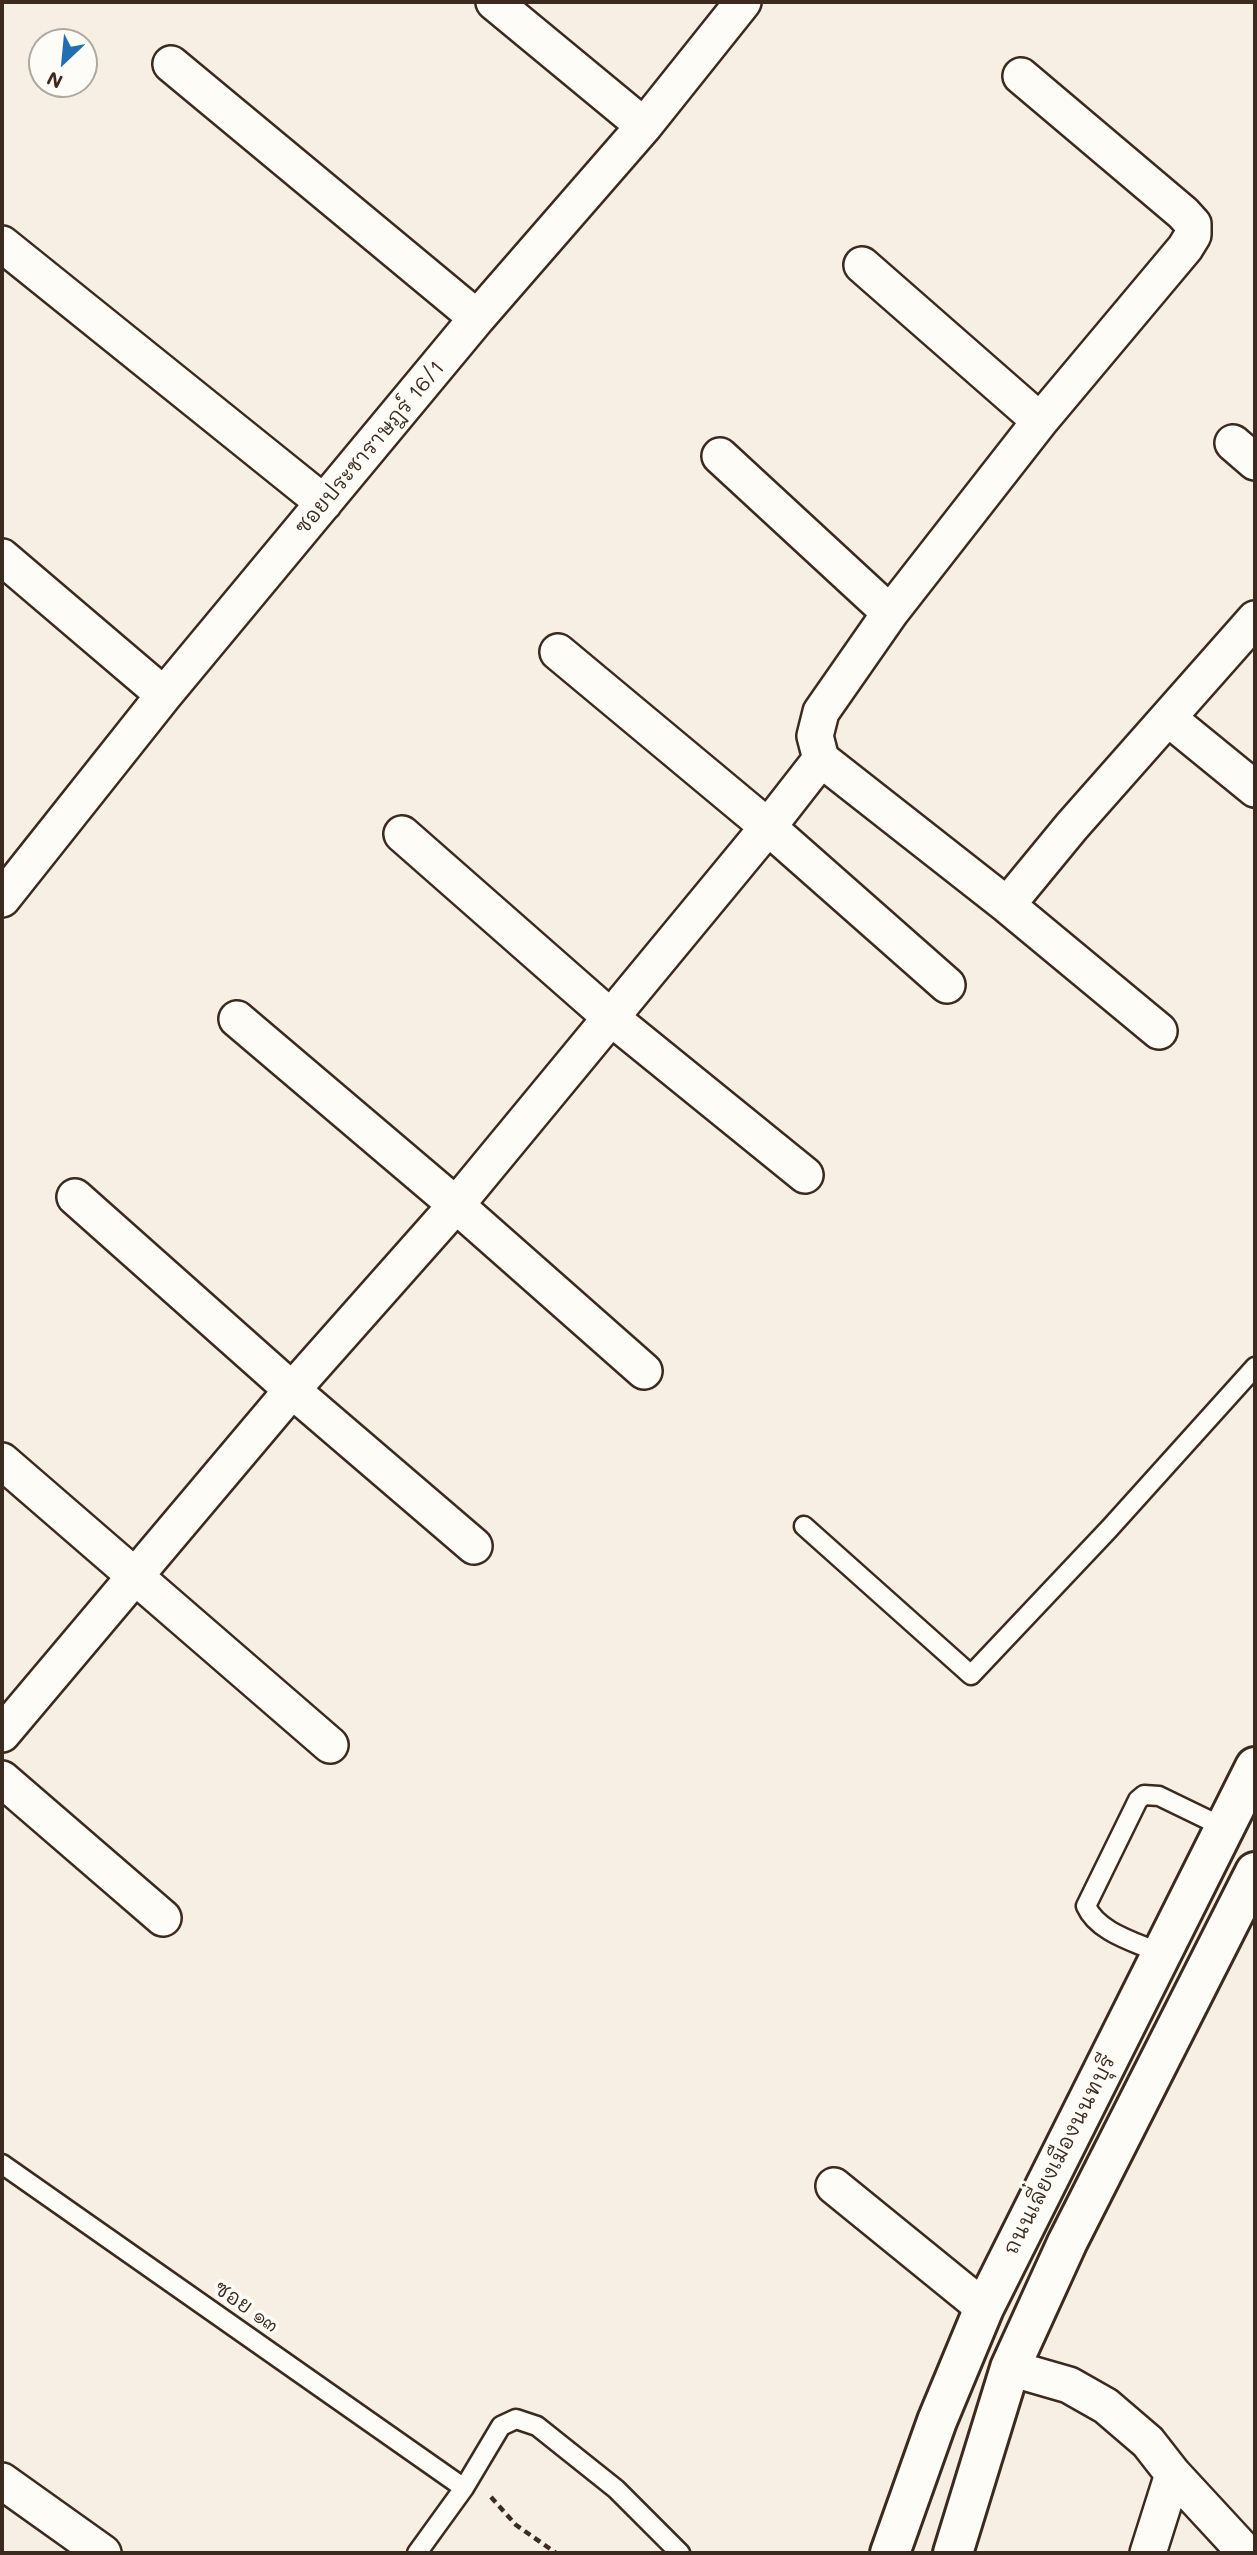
<!DOCTYPE html>
<html>
<head>
<meta charset="utf-8">
<style>
  body { margin:0 }
  #map { position:relative; width:1257px; height:2555px; overflow:hidden; background:#f7efe3; font-family:Mali,sans-serif }
  canvas { display:block }
  .frame { position:absolute; inset:0; border:4px solid #3b2a1e; pointer-events:none }
  .north { position:absolute; left:28px; top:28px; width:70px; height:70px; box-sizing:border-box; background:#fdfcf7; border:2px solid #afa8a0; border-radius:50%; rotate:206deg; font-size:19px; font-weight:700; line-height:28px; text-align:center; color:#3b2a1e }
  .north::after { content:''; display:block; margin:auto; width:24px; height:32px; background:#1f6fb2; clip-path:polygon(50% 0,100% 100%,50% 72%,0 100%) }
</style>
</head>
<body>
<div id="map">
<canvas width="1257" height="2555"></canvas>
<div class="frame"></div>
<div class="north">N</div>
</div>
<script>
const context = document.querySelector('canvas').getContext('2d');
context.lineJoin = 'round';
function strokePath(path, color, width, dash) { context.strokeStyle = color; context.lineWidth = width; context.lineCap = dash ? 'butt' : 'round'; context.setLineDash(dash || []); context.stroke(path); }
function label(font, color, halo, rows, align = 'center') {
  context.font = font + ' Mali,"Playpen Sans Thai",sans-serif'; context.lineWidth = 7; context.setLineDash([]); context.textBaseline = 'middle'; context.strokeStyle = halo; context.fillStyle = color; for (const [text, x, y, turn = 0] of rows) {
    context.save(); context.translate(x, y); context.rotate((+turn || 0) * Math.PI / 180); context.textAlign = isNaN(turn) ? turn : align; if (halo) context.strokeText(text, 0, 0); context.fillText(text, 0, 0); context.restore();
  }
}
const path = new Path2D(`
  M491,2497L516,2525L556,2553`);
const service = new Path2D(`
  M804,1526L971,1675L1109,1529L1255,1367
  M1162,1954C1136,1942 1098,1933 1086,1906L1138,1800L1144,1795L1159,1796L1225,1828
  M2,2164L464,2488
  M417,2553L464,2488L501,2426L516,2419L537,2426L616,2489L680,2553`);
const minor = new Path2D(`
  M494,2L644,126
  M171,64L477,318
  M2,244L324,503
  M862,265L1040,421
  M1233,443L1255,462
  M720,456L890,613
  M2,557L164,695
  M558,652L768,827L947,985
  M1168,718L1255,789
  M821,759L1007,905L1072,826L1255,619
  M402,834L609,1016L805,1175
  M2,899L164,695L477,318L644,126L743,2
  M1007,905L1159,1031
  M237,1019L456,1205L644,1371
  M75,1197L292,1390L474,1546
  M2,1461L330,1745
  M2,1734L292,1390L456,1205L768,827L821,759L815,736L821,712L890,613L1040,421L1185,248L1193,235V224L1183,213L1021,76
  M2,1779L163,1918
  M834,2186L984,2308
  M1010,2368L1069,2385L1106,2406L1148,2442L1173,2474L1246,2553
  M2,2481L103,2553
  M1148,2553L1173,2474`);
const secondary = new Path2D(`
  M890,2553L937,2421L984,2308L1255,1767
  M953,2553L1010,2368L1067,2243L1255,1872`);
const streetNames = [
  ["ซอยประชาราษฎร์ 16/1",370,448,-50],
  ["ถนนเลี่ยงเมืองนนทบุรี",1060,2155,-63],
  ["ซอย ๑๓",246,2307,35]
];
strokePath(service, '#3b2a1e', 23);
strokePath(minor, '#3b2a1e', 40);
strokePath(secondary, '#3b2a1e', 44);
strokePath(path, '#3b2a1e', 4.5, [7, 5]);
strokePath(service, '#fdfcf7', 18);
strokePath(minor, '#fdfcf7', 35);
strokePath(secondary, '#fdfcf7', 38);
label('21px', '#3b2a1e', '#fdfcf7', streetNames);
</script>
</body>
</html>
